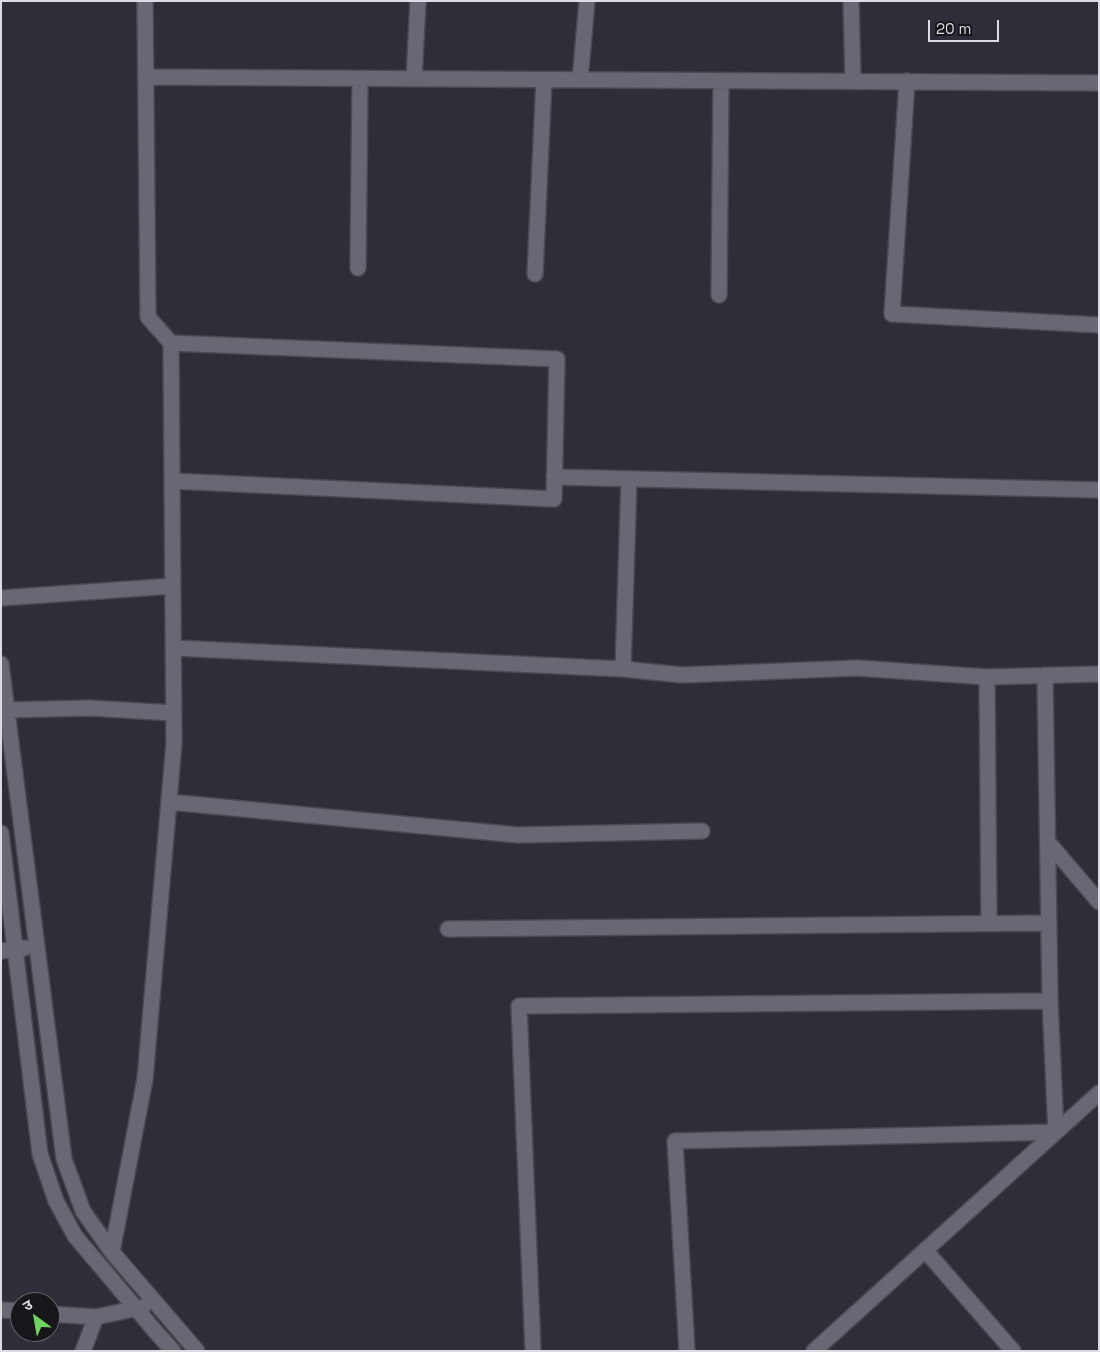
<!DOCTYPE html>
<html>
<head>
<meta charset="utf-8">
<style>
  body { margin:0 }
  #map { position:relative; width:1100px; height:1352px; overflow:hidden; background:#2d2e38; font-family:"Space Grotesk","Noto Sans Devanagari",sans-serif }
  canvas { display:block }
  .frame { position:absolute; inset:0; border:2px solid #dcdce3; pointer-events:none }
  .north { position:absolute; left:10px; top:1292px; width:50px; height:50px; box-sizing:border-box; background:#16161b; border:1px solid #65656b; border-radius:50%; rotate:328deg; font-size:14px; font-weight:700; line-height:20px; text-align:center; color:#dcdce3 }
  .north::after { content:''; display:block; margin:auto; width:18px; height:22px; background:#71d35e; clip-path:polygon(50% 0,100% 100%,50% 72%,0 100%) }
  .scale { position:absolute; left:928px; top:20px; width:71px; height:22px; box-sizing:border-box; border:2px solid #dcdce3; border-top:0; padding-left:6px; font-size:15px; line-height:18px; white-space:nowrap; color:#dcdce3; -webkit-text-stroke:4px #16161b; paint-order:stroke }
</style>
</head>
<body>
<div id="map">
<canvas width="1100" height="1352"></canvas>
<div class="frame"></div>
<div class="north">उ</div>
<div class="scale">20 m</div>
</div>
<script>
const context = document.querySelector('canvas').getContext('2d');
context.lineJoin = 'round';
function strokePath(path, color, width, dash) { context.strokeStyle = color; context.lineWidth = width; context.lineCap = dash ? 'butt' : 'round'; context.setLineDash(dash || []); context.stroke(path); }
const minor = new Path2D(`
  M851,1L853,81
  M146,77L1099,83
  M414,79L418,1
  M580,80L587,1
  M907,81L892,314L1099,325
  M358,268L360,79
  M535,274L544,80
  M719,295L721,81
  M171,343L557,359L554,499L172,481
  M554,477L1099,490
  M1,598L173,586
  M173,648L623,669L682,675L857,668L987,677L1099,674
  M1,664L64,1159L83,1211L112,1252L197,1351
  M623,669L629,479
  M987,677L989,924
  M7,710L89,708L174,713
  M169,802L518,835L702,831
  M1,833L40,1154L56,1201L75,1236L155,1331L173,1351
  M1048,842L1099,902
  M448,929L1049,923
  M1,951L25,948
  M925,1250L1013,1351
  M112,1252L145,1079L174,743L171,343L148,317L145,1
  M1,1310L20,1311
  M50,1314L96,1317L143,1307
  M83,1351L96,1317
  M533,1351L519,1006L1050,1001
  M687,1351L675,1141L1056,1132L1050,1001L1045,675
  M814,1351L1099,1093`);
strokePath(minor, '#494952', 18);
strokePath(minor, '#676873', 15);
</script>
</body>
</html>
